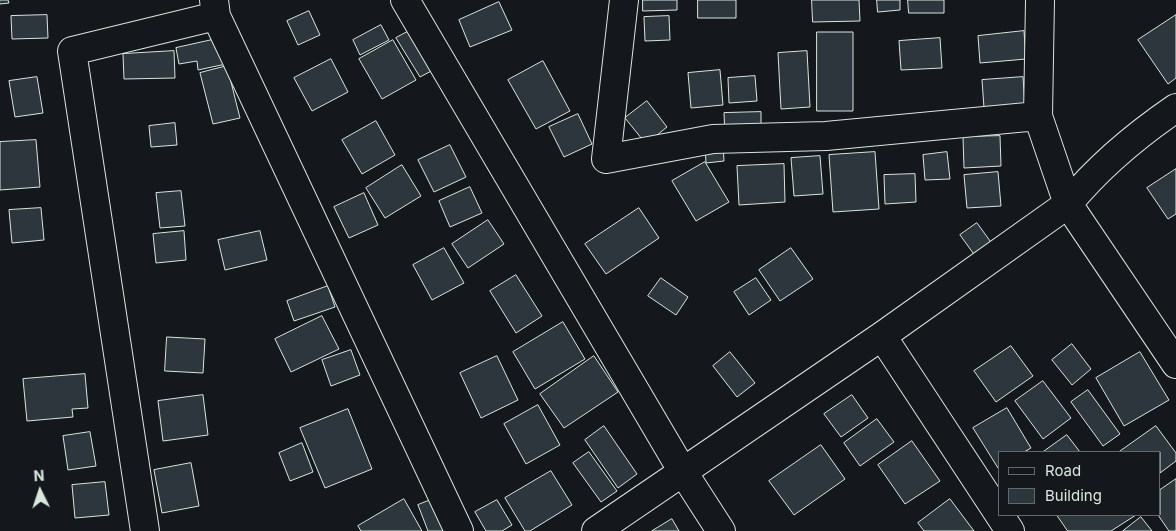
<!DOCTYPE html>
<html>
<head>
<meta charset="utf-8">
<style>
  body { margin:0 }
  #map { position:relative; width:1176px; height:531px; overflow:hidden; background:#14181c; font-family:Inter,sans-serif }
  canvas { display:block }
  .legend { position:absolute; left:998px; top:451px; width:162px; height:65px; box-sizing:border-box; background:#14181c; border:1px solid #626a69; margin:0; padding:6px 9px; list-style:none; font-size:15px; color:#d8e6dc }
  .legend li { display:flex; align-items:center; gap:10px; height:25px }
  .legend b { width:25px; border:1px solid #626a69 }
  .north { position:absolute; left:15px; top:466px; width:50px; height:50px; -webkit-text-stroke:4px #14181c; paint-order:stroke; rotate:356deg; font-size:14px; font-weight:700; line-height:20px; text-align:center; color:#d8e6dc }
  .north::after { content:''; display:block; margin:auto; width:18px; height:22px; background:#d8e6dc; clip-path:polygon(50% 0,100% 100%,50% 72%,0 100%) }
</style>
</head>
<body>
<div id="map">
<canvas width="1176" height="531"></canvas>
<ul class="legend">
<li><b style="height:6px;background:#14181c"></b>Road</li>
<li><b style="height:14px;background:#2c363c"></b>Building</li>
</ul>
<div class="north">N</div>
</div>
<script>
const context = document.querySelector('canvas').getContext('2d');
context.lineJoin = 'round';
function fill(path, color) { context.fillStyle = color; context.fill(path, 'evenodd'); }
function strokePath(path, color, width, dash) { context.strokeStyle = color; context.lineWidth = width; context.lineCap = dash ? 'butt' : 'round'; context.setLineDash(dash || []); context.stroke(path); }
const building = new Path2D(`
  M0,0H8L9,3L0,4Z
  M643,0H677V10L643,11Z
  M698,0H736V18H698Z
  M812,0H859L860,21L813,22Z
  M877,0H900V10L878,12Z
  M908,0H944V13H909Z
  M499,2L512,30L470,47L459,20Z
  M309,11L320,35L298,45L287,21Z
  M47,15L48,38L12,39L11,16Z
  M1176,15V78L1168,84L1138,40Z
  M669,16L670,40L645,41L644,17Z
  M381,25L389,40L360,55L353,40Z
  M411,30L435,69L420,77L396,38Z
  M1024,31L1026,59L980,63L978,36Z
  M817,32H853V111H817Z
  M221,38L226,64L198,70L197,61L179,64L176,48Z
  M940,38L942,68L901,70L899,41Z
  M393,40L416,80L382,99L359,59Z
  M174,51L175,78L124,79L123,54Z
  M807,51L810,107L781,109L778,53Z
  M331,59L348,92L312,111L294,78Z
  M543,61L570,111L536,129L508,80Z
  M227,66L240,118L213,124L200,73Z
  M720,70L723,105L691,108L688,73Z
  M755,76L757,101L729,103L728,78Z
  M37,77L43,113L15,117L9,81Z
  M1023,77L1025,105L984,108L982,80Z
  M647,101L667,127L646,144L625,118Z
  M761,112V134L725,135L724,113Z
  M578,114L592,144L564,157L549,127Z
  M376,121L395,155L362,174L342,140Z
  M175,123L177,145L151,147L149,126Z
  M1000,136L1001,166L964,168L963,137Z
  M36,140L40,187L0,190V142Z
  M723,144L724,161L706,163L705,145Z
  M450,145L466,177L434,192L418,160Z
  M875,152L879,209L833,212L829,155Z
  M947,152L950,179L925,180L923,155Z
  M820,156L823,194L794,196L791,158Z
  M705,162L729,202L696,221L672,181Z
  M784,164L785,202L739,205L737,166Z
  M402,165L421,196L385,218L366,188Z
  M1176,169V214L1168,219L1147,188Z
  M998,172L1001,206L967,208L964,175Z
  M915,174L916,202L885,204L884,175Z
  M470,187L482,213L450,227L439,201Z
  M181,191L185,226L160,228L156,193Z
  M364,193L378,225L349,238L334,207Z
  M41,208L44,240L12,243L9,210Z
  M639,208L659,238L606,274L585,244Z
  M488,220L504,244L468,268L452,244Z
  M977,223L993,245L976,257L960,235Z
  M184,231L186,260L156,263L153,234Z
  M260,231L267,260L225,270L218,240Z
  M444,248L464,283L432,300L413,265Z
  M791,248L813,279L780,301L759,270Z
  M516,275L542,316L516,333L490,291Z
  M661,278L688,297L676,315L648,296Z
  M756,278L771,300L749,315L734,292Z
  M328,286L335,307L294,321L287,301Z
  M322,316L339,349L291,372L275,339Z
  M563,322L585,359L535,389L513,352Z
  M167,337L205,339L203,373L165,371Z
  M1072,344L1091,369L1072,385L1052,360Z
  M1011,346L1033,376L996,402L974,371Z
  M351,350L360,375L331,386L322,360Z
  M730,352L755,383L737,397L713,366Z
  M1140,352L1169,400L1124,426L1096,378Z
  M497,356L518,400L481,418L460,373Z
  M594,356L618,392L564,428L540,394Z
  M85,374L88,408L72,409L73,417L27,421L23,379Z
  M1043,381L1071,418L1043,439L1015,401Z
  M1088,390L1120,434L1103,446L1071,402Z
  M203,395L208,435L163,441L158,401Z
  M852,395L868,418L841,437L824,414Z
  M538,405L560,445L526,464L504,424Z
  M1007,408L1031,448L1024,452H1000V467L998,468L973,428Z
  M348,409L372,469L325,488L300,428Z
  M877,419L894,442L860,466L844,443Z
  M604,426L637,474L618,488L585,440Z
  M1156,426L1176,453V461L1160,473V452H1119Z
  M90,432L96,466L68,470L63,436Z
  M1067,435L1080,452H1043Z
  M912,441L940,481L905,504L878,465Z
  M302,443L313,472L290,481L279,453Z
  M821,445L845,479L794,515L769,481Z
  M589,452L617,491L601,502L573,463Z
  M191,463L199,506L162,513L154,470Z
  M551,471L572,505L530,531H525L505,498Z
  M1176,479V531H1169L1158,515H1160V490Z
  M105,482L109,515L75,518L72,485Z
  M441,496L455,531H428L418,505Z
  M404,499L422,531H361L358,526Z
  M950,499L974,531H924L918,523Z
  M497,500L512,525L502,531H486L475,512Z
  M1057,515H1136L1111,531H1068Z
  M1141,517L1152,531H1123Z
  M672,519L679,531H652Z`);
const street = new Path2D(`
  M214,0L216,16L459,531
  M405,0L683,472L721,531
  M624,0L606,159L713,139L826,136L1038,116L1068,204L1176,364
  M1038,116L1040,0
  M882,336L1010,531
  M145,531L72,51L216,16
  M596,531L882,336L1068,204C1099,166 1135,136 1176,108`);
fill(building, '#2c363c');
strokePath(building, '#d8e6dc', 1);
strokePath(street, '#d8e6dc', 30);
strokePath(street, '#14181c', 28);
</script>
</body>
</html>
